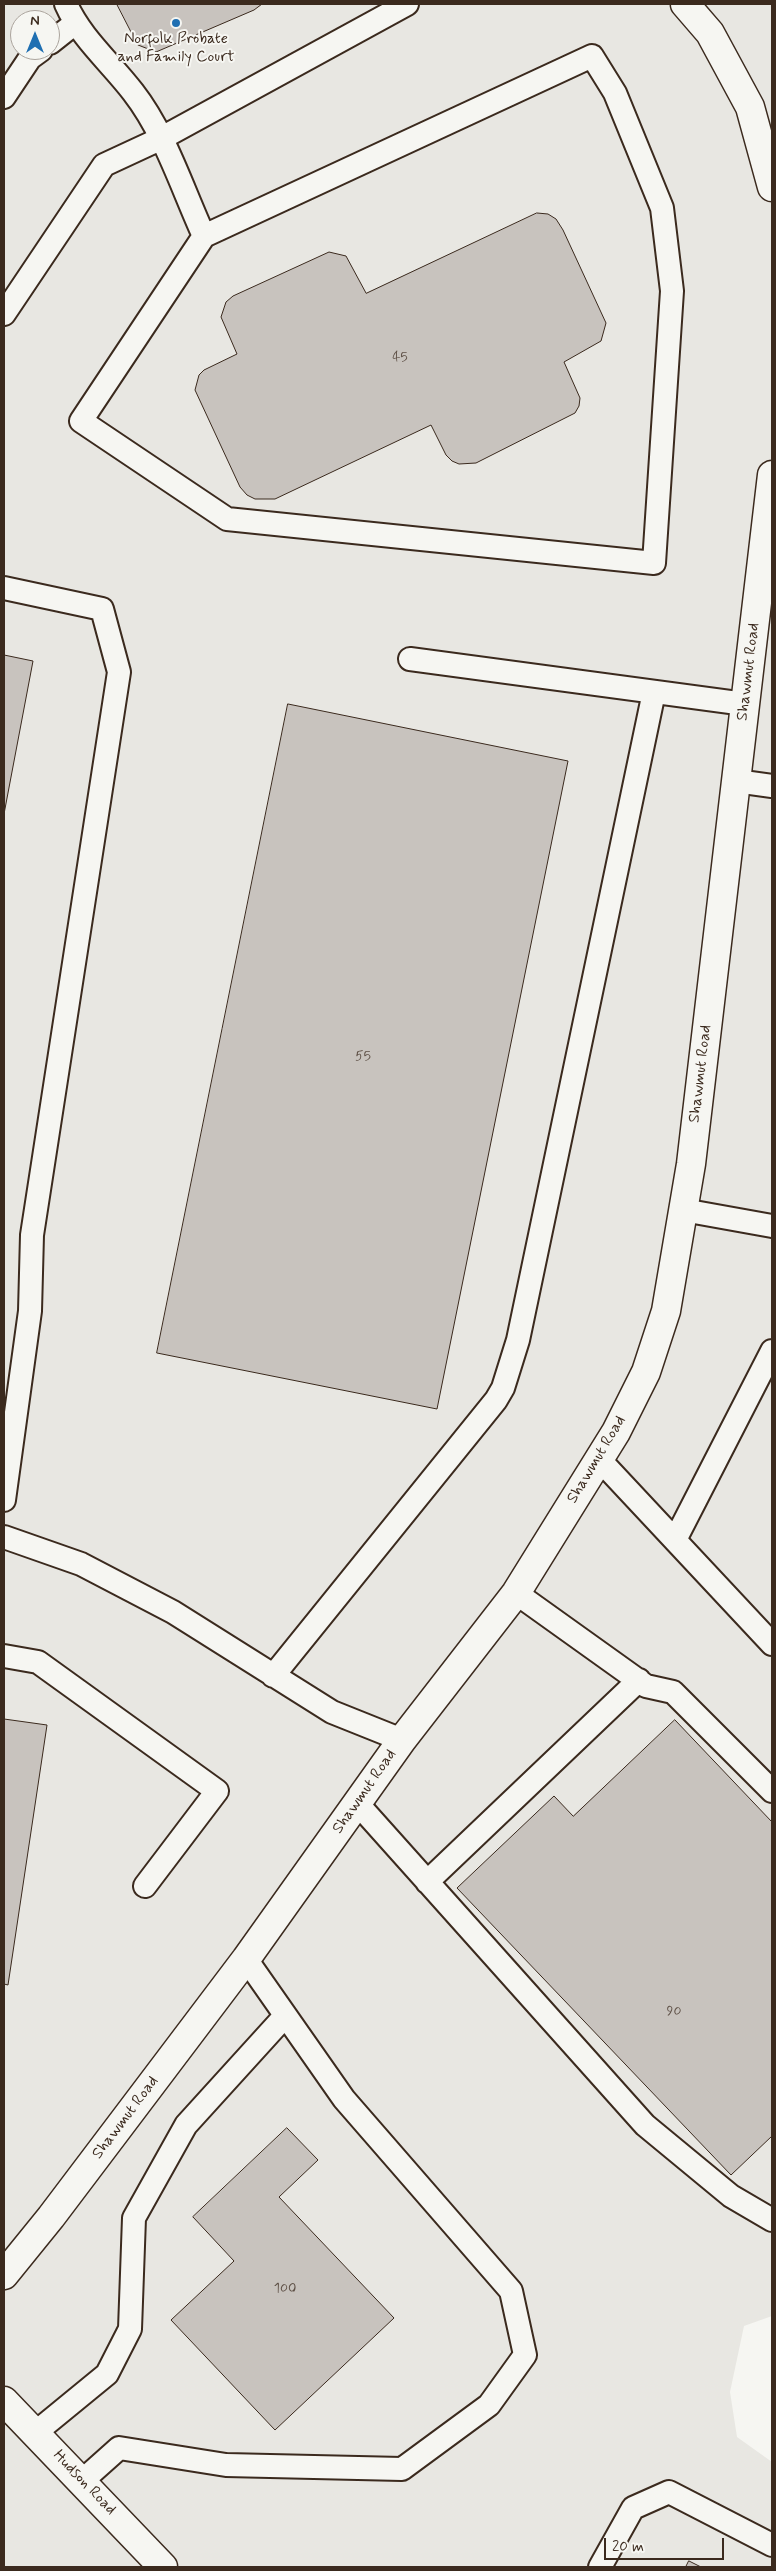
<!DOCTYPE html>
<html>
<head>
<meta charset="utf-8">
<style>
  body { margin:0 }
  #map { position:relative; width:776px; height:2571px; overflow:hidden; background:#f6f6f2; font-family:Mynerve,sans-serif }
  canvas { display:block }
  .frame { position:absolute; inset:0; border:5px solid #3b2a1e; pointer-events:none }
  .north { position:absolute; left:10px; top:10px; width:50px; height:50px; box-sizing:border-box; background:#f6f6f2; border:1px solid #aba49d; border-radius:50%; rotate:0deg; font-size:14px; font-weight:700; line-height:20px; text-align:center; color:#3b2a1e }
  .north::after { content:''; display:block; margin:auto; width:18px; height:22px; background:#1f6fb2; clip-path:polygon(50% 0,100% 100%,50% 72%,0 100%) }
  .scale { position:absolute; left:604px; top:2538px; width:120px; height:22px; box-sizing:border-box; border:2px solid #3b2a1e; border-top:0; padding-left:6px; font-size:15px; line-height:18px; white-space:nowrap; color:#3b2a1e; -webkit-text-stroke:4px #f6f6f2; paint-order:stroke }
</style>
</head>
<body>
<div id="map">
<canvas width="776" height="2571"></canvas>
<div class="frame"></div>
<div class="north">N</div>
<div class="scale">20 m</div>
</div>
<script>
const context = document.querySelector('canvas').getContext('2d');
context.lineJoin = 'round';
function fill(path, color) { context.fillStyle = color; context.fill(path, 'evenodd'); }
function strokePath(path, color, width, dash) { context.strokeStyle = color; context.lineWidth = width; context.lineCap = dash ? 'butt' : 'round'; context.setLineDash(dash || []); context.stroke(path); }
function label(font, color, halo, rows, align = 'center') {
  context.font = font + ' Mynerve,sans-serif'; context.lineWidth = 4; context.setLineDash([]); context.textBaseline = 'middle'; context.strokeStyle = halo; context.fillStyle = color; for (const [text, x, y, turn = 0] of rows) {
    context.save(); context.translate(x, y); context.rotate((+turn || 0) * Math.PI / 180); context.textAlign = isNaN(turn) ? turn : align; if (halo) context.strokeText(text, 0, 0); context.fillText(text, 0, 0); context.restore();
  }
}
const built = new Path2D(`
  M4,4H772V2316L744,2326L730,2392L737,2437L772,2462V2567H4ZM20,20H50V50H20Z`);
const building = new Path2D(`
  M117,4H262L254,10L156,52L138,45Z
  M537,213L548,214L556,219L563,230L606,323L601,341L564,362L580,398L579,406L575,413L476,463L459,464L452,461L446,455L431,425L275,499H255L247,495L240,487L195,390L199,375L204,370L237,354L221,317L226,302L233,296L329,252L346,256L366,293Z
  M4,655L33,661L4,814Z
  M288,704L568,761L437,1409L157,1353Z
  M4,1719L47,1725L8,1985L4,1984Z
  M675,1720L772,1822V2136L731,2175L457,1888L554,1796L573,1816Z
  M287,2128L318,2160L279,2197L394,2318L275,2430L171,2320L234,2261L193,2217Z
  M689,2561L701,2567H686Z`);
const lane = new Path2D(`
  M66,4C81,38 110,62 133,92C165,133 182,188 204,236
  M50,43L74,24
  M592,56L615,93L662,208L672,291L654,563L227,519L81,421L204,236Z
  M4,97L30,58L41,50
  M4,314L104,165L160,139L407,4
  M4,588L102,609L119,672L32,1235L30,1311L4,1500
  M410,659L745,704
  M736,781L772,786
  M683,1210L772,1226
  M599,1459L772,1644
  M4,1537L81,1564L173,1612L332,1712L402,1740
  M675,1540L772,1351
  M516,1593L646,1686L673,1692L772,1791
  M4,1656L38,1662L217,1791L145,1886
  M273,1676L496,1400L503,1388L518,1340L654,692
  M357,1803L645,2125L731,2196L772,2220
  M427,1882L639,1680
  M35,2433L107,2374L130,2329L134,2218L186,2125L285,2016
  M82,2481L119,2448L226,2465L402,2469L489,2405L525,2355L511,2291L344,2099L246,1959
  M600,2567L633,2508L669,2492L772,2545`);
const street = new Path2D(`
  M685,4L710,33L750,107L772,187
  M4,2275L51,2217L246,1959L402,1740L516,1593L616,1432L646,1372L666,1311L691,1164L772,475
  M4,2401L163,2567`);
const markers = [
  [176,23,5,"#1f6fb2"]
];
const numberNames = [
  ["45",400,358],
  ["55",363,1057],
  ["90",674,2012],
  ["100",285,2289]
];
const poiNames = [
  ["Norfolk Probate",176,40],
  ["and Family Court",176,58]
];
const streetNames = [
  ["Shawmut Road",749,672,-83],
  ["Shawmut Road",701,1074,-83],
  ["Shawmut Road",597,1460,-59],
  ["Shawmut Road",365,1792,-55],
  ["Shawmut Road",126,2118,-53],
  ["Hudson Road",84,2483,46]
];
fill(built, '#e8e7e2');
fill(building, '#c8c3be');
strokePath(building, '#3b2a1e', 1);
strokePath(lane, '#3b2a1e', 26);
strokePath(street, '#3b2a1e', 31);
strokePath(lane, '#f6f6f2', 22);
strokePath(street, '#f6f6f2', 28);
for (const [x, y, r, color] of markers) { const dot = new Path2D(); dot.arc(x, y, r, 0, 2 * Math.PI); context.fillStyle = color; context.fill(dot); strokePath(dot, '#f6f6f2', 2); }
label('14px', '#5e5046', null, numberNames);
label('16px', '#3b2a1e', '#f6f6f2', poiNames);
label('16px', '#3b2a1e', '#f6f6f2', streetNames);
</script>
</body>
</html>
